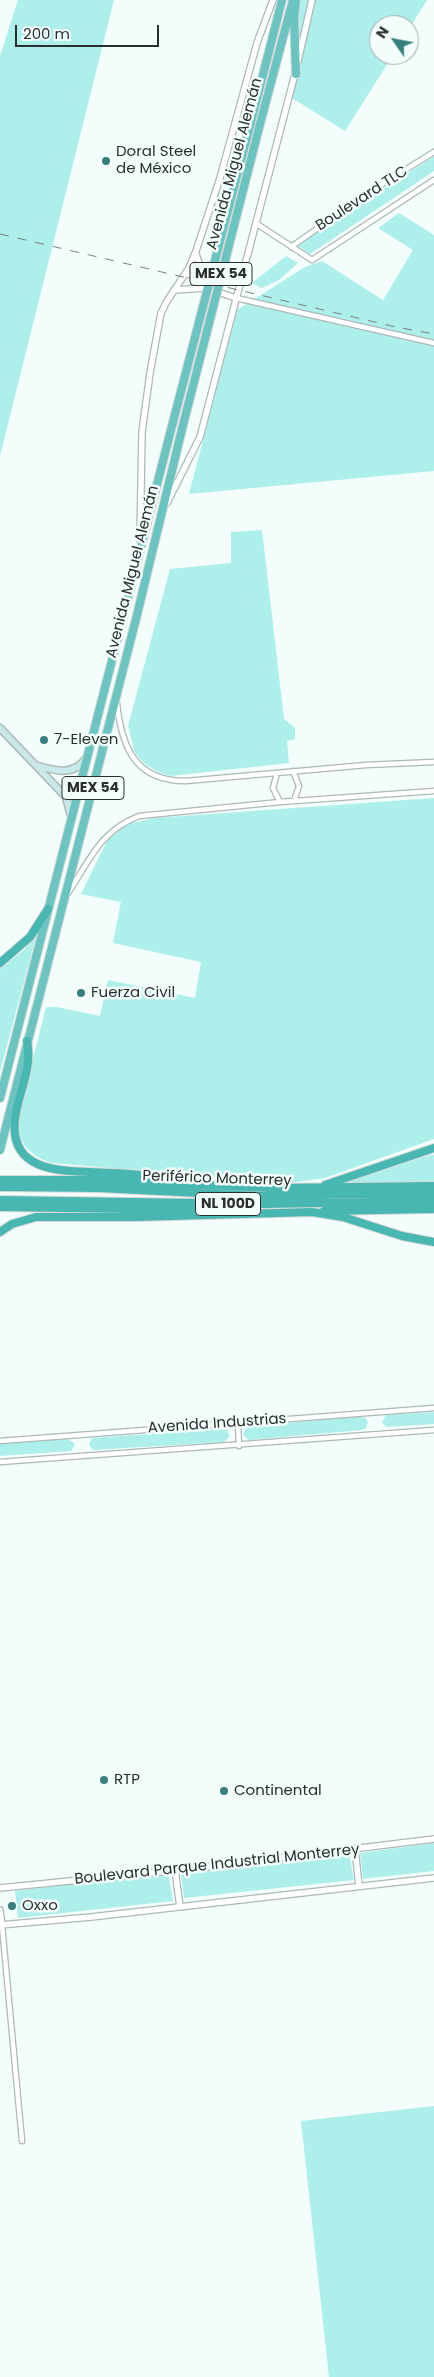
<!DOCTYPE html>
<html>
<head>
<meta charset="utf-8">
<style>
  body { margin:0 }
  #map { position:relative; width:434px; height:2377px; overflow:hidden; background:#f2fdfc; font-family:Poppins,sans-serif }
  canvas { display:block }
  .north { position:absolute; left:369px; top:15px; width:50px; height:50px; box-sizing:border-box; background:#f2fdfc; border:1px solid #a2aaaa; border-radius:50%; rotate:303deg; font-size:14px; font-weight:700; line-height:20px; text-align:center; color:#2a2e2e }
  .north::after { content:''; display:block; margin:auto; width:18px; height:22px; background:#377f7c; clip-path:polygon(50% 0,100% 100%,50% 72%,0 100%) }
  .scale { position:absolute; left:15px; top:25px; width:144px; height:22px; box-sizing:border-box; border:2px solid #2a2e2e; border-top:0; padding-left:6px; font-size:15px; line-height:18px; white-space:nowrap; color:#2a2e2e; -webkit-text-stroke:4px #f2fdfc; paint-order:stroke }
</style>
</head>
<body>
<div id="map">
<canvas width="434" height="2377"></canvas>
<div class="north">N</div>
<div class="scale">200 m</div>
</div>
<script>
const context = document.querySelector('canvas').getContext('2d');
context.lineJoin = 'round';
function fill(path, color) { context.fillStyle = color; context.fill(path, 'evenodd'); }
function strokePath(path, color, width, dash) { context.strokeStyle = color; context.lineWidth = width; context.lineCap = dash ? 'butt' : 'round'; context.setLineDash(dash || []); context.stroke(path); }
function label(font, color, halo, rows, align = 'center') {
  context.font = font + ' Poppins,sans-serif'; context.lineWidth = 5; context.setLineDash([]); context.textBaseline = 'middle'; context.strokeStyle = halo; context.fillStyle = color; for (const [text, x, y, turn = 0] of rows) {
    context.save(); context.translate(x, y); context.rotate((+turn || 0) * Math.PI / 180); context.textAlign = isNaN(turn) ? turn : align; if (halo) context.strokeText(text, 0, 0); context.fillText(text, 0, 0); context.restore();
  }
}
const green = new Path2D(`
  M18,0H114L0,456V56Z
  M300,0H427L409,29V25H379V55H393L345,131L292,98L301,65L296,17Z
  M434,156V171L310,254L297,245Z
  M399,213L434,235V471L189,494L237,310L305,267L322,261L383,300L413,250L378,228Z
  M286,256L298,263L279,280L262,288L252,283Z
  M262,530L284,719L295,728V739L287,741L289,763L170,776L156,771L144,763L135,753L128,726L170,569L231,563V532Z
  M434,798V1139L325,1178L288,1183L52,1163C31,1156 20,1146 17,1123L46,1007H57L100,1016L108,980L195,998L201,962L113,943L121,902L81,894L107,841L127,824L155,818Z
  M37,933L0,1072V969L25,949Z
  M430,1155H434V1183L336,1186Z
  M434,1412V1424L386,1427L382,1422L386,1415Z
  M360,1416L366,1418L368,1422L366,1428L362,1430L248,1440L243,1434L247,1427Z
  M223,1429L227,1430L230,1436L224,1442L93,1450L89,1445L92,1438Z
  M68,1439L75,1444L71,1451L0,1456V1444Z
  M434,1843V1871L363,1879L360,1853Z
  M349,1853L354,1880L184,1898L181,1874Z
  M168,1873L173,1901L18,1918L15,1891Z
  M434,2106V2377H329L301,2121Z`);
const minor = new Path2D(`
  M257,224L312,260L434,180
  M291,247L366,194L434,152
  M185,274L226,282
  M236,298L434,343
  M117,704C122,749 136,781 186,781L366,765L434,762
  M293,771L299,786L294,801
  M277,773L273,788L280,802
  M68,893C90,860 100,831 139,816L280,802L434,791
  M238,1424L239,1446
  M0,1441L434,1408
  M0,1462L434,1430
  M2,1925L22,2141`);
const tertiary = new Path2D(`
  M298,61L312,0
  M196,254L200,266C214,277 232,281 245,266
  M174,290L206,288L236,298
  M167,503L200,437L296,70
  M140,540L142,432L150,373L161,313L167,301L189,268L196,251L220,178L257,43L273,0
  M355,1849L359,1886
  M175,1870L180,1907
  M0,1888L189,1869L434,1839
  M0,1910L2,1925
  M0,1925L91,1917L434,1878`);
const secondary = new Path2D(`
  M0,728L66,797L71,816
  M38,766C56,771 74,776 86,758`);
const trunk = new Path2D(`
  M296,74L294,17L296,1
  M251,122L282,0
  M260,124L293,0
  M0,1098L173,422
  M0,1150L136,619L183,425`);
const motorway = new Path2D(`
  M0,963L30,937L48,909
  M27,1041C33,1068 18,1093 15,1119C8,1179 75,1170 113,1173C136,1174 158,1177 181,1180
  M0,1180H89L270,1188L434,1186
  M325,1185L434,1148
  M0,1187L99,1188L259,1196L434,1193
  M0,1200L263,1204L434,1201
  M0,1207L196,1210
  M324,1211L434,1209
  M0,1232L12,1224L36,1217H137L312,1212L343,1217L402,1236L434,1242`);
const rail = new Path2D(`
  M0,234L396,327L434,334`);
const trunkBridge = new Path2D(`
  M173,422L251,122
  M183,425L260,124`);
const markers = [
  [106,161,5,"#377f7c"],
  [44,740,5,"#377f7c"],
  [81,993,5,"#377f7c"],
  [104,1780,5,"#377f7c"],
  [224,1791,5,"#377f7c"],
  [12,1906,5,"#377f7c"]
];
const shields = [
  [221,274,62],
  [93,788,62],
  [228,1204,65]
];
const shieldNames = [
  ["MEX 54",221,274],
  ["MEX 54",93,788],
  ["NL 100D",228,1204]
];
const poiNames = [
  ["Doral Steel",116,152],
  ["de México",116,169],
  ["7-Eleven",54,740],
  ["Fuerza Civil",91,993],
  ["RTP",114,1780],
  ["Continental",234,1791],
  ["Oxxo",22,1906]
];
const streetNames = [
  ["Avenida Miguel Alemán",235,164,-75],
  ["Boulevard TLC",362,199,-33],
  ["Avenida Miguel Alemán",133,572,-76],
  ["Periférico Monterrey",217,1179,2],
  ["Avenida Industrias",217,1424,-4],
  ["Boulevard Parque Industrial Monterrey",217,1865,-6]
];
fill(green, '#adefeb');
strokePath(minor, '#adb8b7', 7);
strokePath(tertiary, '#adb8b7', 8);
strokePath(secondary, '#adb8b7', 9);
strokePath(trunk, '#d9d9d9', 10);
strokePath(motorway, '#d9d9d9', 10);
strokePath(minor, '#fff', 4.5);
strokePath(tertiary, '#fff', 5.5);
strokePath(secondary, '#c8e9e8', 6);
strokePath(trunk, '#6cc4c0', 8);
strokePath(motorway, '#48b6b1', 8);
strokePath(rail, '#7a8080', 1, [9, 9]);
strokePath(trunkBridge, '#d9d9d9', 10, []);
strokePath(trunkBridge, '#6cc4c0', 8);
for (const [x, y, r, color] of markers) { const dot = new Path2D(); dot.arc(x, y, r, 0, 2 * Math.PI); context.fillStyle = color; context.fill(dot); strokePath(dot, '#f2fdfc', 2); }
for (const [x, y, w] of shields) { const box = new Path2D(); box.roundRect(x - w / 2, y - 11.5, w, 23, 4); context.fillStyle = '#f2fdfc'; context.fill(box); strokePath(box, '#2a2e2e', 1); }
label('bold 14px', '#2a2e2e', null, shieldNames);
label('15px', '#2a2e2e', '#f2fdfc', poiNames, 'left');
label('15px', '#2a2e2e', '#f2fdfc', streetNames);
</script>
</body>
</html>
